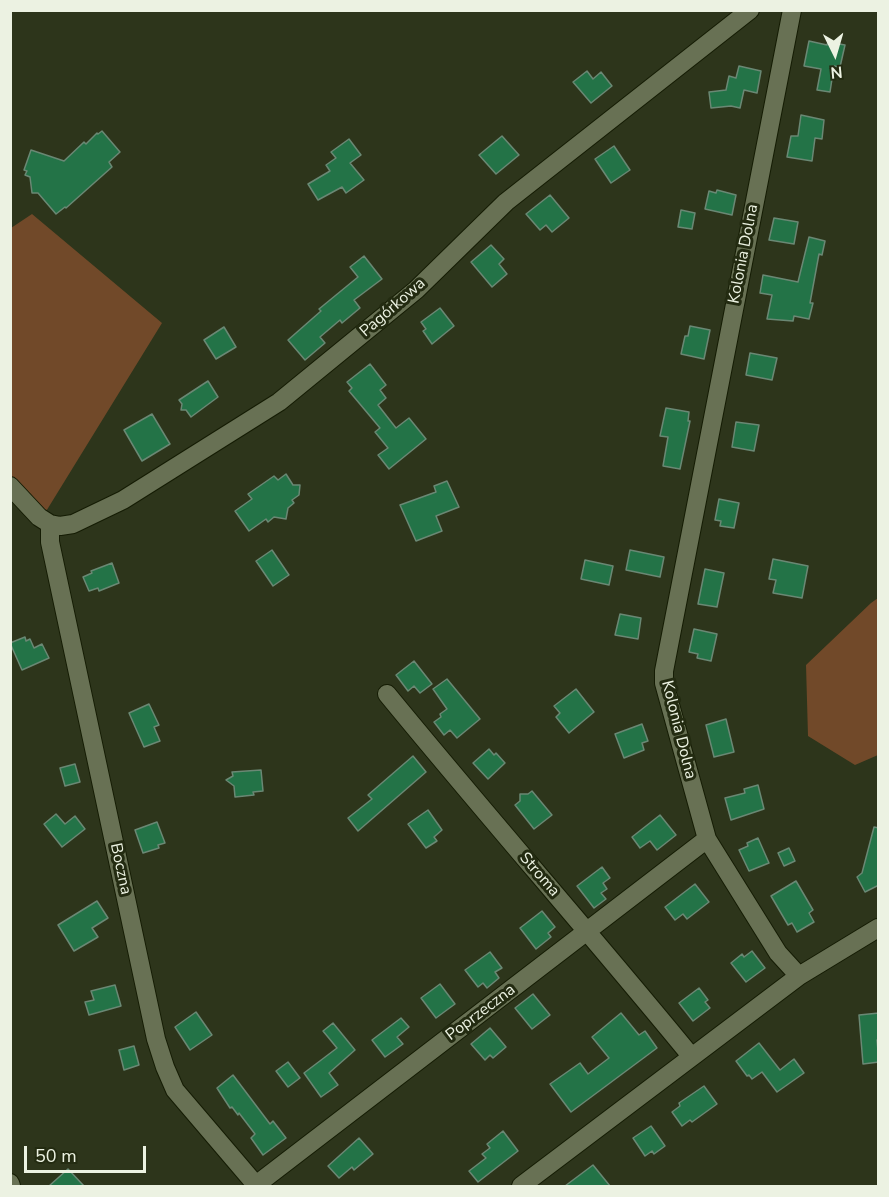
<!DOCTYPE html>
<html>
<head>
<meta charset="utf-8">
<style>
  body { margin:0 }
  #map { position:relative; width:889px; height:1197px; overflow:hidden; background:#2d351b; font-family:"Nunito Sans",sans-serif }
  canvas { display:block }
  .frame { position:absolute; inset:0; border:12px solid #ecf2e2; pointer-events:none }
  .north { position:absolute; left:805px; top:24px; width:60px; height:60px; -webkit-text-stroke:4px #232b11; paint-order:stroke; rotate:175deg; font-size:16px; font-weight:700; line-height:24px; text-align:center; color:#ecf2e2 }
  .north::after { content:''; display:block; margin:auto; width:21px; height:27px; background:#ecf2e2; clip-path:polygon(50% 0,100% 100%,50% 72%,0 100%) }
  .scale { position:absolute; left:24px; top:1146px; width:122px; height:27px; box-sizing:border-box; border:3px solid #ecf2e2; border-top:0; padding-left:8px; font-size:18px; line-height:21px; white-space:nowrap; color:#ecf2e2; -webkit-text-stroke:4px #232b11; paint-order:stroke }
</style>
</head>
<body>
<div id="map">
<canvas width="889" height="1197"></canvas>
<div class="frame"></div>
<div class="north">N</div>
<div class="scale">50 m</div>
</div>
<script>
const context = document.querySelector('canvas').getContext('2d');
context.lineJoin = 'round';
function fill(path, color) { context.fillStyle = color; context.fill(path, 'evenodd'); }
function strokePath(path, color, width, dash) { context.strokeStyle = color; context.lineWidth = width; context.lineCap = dash ? 'butt' : 'round'; context.setLineDash(dash || []); context.stroke(path); }
function label(font, color, halo, rows, align = 'center') {
  context.font = font + ' "Nunito Sans",sans-serif'; context.lineWidth = 6; context.setLineDash([]); context.textBaseline = 'middle'; context.strokeStyle = halo; context.fillStyle = color; for (const [text, x, y, turn = 0] of rows) {
    context.save(); context.translate(x, y); context.rotate((+turn || 0) * Math.PI / 180); context.textAlign = isNaN(turn) ? turn : align; if (halo) context.strokeText(text, 0, 0); context.fillText(text, 0, 0); context.restore();
  }
}
const green = new Path2D(`
  M32,214L162,323L45,513L11,479V228Z
  M878,598V755L855,765L808,736L806,665L871,603Z`);
const building = new Path2D(`
  M809,41L827,45L828,42L845,45L840,67L834,66L830,92L817,90L821,69L804,66Z
  M739,66L761,71L757,93L744,90L740,108L731,106L711,108L709,92L726,90L729,76L736,78Z
  M587,71L593,79L601,72L612,86L591,103L573,82Z
  M801,115L824,120L822,139L815,138L812,161L787,157L791,136H798Z
  M102,131L120,152L109,162L112,167L66,208L65,207L56,214L38,193H32L30,177L25,175L27,171L24,170L31,150L64,161L84,142L86,144L97,133L98,134Z
  M502,136L519,155L496,174L479,155Z
  M349,139L361,155L350,163L364,180L346,193L342,187L318,200L308,184L330,171L326,165L336,158L331,152Z
  M614,146L630,170L611,183L595,159Z
  M717,190L736,195L732,215L705,209L709,191L716,193Z
  M550,195L569,218L552,232L546,225L540,230L526,214Z
  M681,210L695,213L692,229L678,227Z
  M774,218L798,222L794,244L769,240Z
  M809,237L825,241L822,255L819,254L810,303H813L809,319L794,316L793,321L767,319L772,295L760,293L763,275L798,282Z
  M491,245L504,259L499,264L507,274L492,287L471,262Z
  M364,256L382,279L354,300L360,308L342,323L340,320L320,337L325,343L305,360L288,340L321,311L319,309L358,277L350,267Z
  M440,308L454,326L432,344L423,331L426,329L421,322Z
  M690,326L710,330L704,359L681,354L685,336H688Z
  M224,327L236,347L216,359L204,340Z
  M750,353L777,358L772,380L746,375Z
  M370,364L386,385L380,390L386,398L378,405L396,428L409,418L426,439L389,469L378,455L388,448L375,432L380,428L349,391L352,388L347,382Z
  M208,381L218,397L191,417L186,410H181L182,404L179,400Z
  M666,408L689,412L688,421H690L680,469L663,466L668,437L660,436Z
  M152,414L170,444L142,461L124,430Z
  M736,422L759,425L754,451L732,447Z
  M286,474L293,485H300L299,495L292,500L294,503L288,508L286,519L274,517L268,522L266,519L249,531L235,511L252,499L248,494L274,476L278,480Z
  M447,481L459,507L436,516L442,531L416,541L400,505L436,492L434,486Z
  M719,499L739,503L734,528L720,526L721,521L715,520Z
  M272,550L289,575L273,586L256,561Z
  M630,550L664,557L660,577L626,570Z
  M773,559L808,566L802,598L773,593L776,580L769,579Z
  M585,560L613,566L609,585L581,579Z
  M112,563L119,583L99,591L98,588L89,591L83,577L92,573L91,571Z
  M705,569L724,573L717,607L698,604Z
  M620,614L641,618L638,639L615,635Z
  M694,629L717,634L711,661L697,658L698,654L689,652Z
  M25,637L26,641L30,639L34,648L42,644L49,658L22,670L10,643Z
  M414,661L432,684L420,693L414,686L408,691L396,675Z
  M447,679L480,719L457,738L450,730L444,735L434,722L441,717L440,714L447,709L433,689Z
  M576,689L594,712L569,733L556,717L560,713L554,706Z
  M149,704L159,725L154,727L160,741L144,747L129,713Z
  M726,719L734,752L714,757L706,725Z
  M642,724L648,741L642,743L644,750L624,758L615,734Z
  M489,749L494,755L496,753L505,763L488,779L473,763Z
  M413,756L426,772L358,831L348,818L372,799L368,795Z
  M75,764L80,782L65,786L60,768Z
  M261,770L263,791L253,792L254,795L235,797L234,786L226,780L233,776L232,772Z
  M758,785L764,809L731,820L725,798L745,793L744,789Z
  M532,791L552,815L534,829L515,805L520,801V794H528Z
  M428,810L442,830L434,837L437,841L426,848L408,824Z
  M56,814L65,824L75,816L85,829L62,847L44,824Z
  M660,815L676,835L657,850L650,841L640,848L632,837Z
  M157,822L165,843L158,845L159,848L143,853L135,830Z
  M874,827L879,828V885L865,892L857,877L862,873Z
  M758,838L769,863L749,871L739,850L748,846L747,843Z
  M789,848L795,861L784,866L778,853Z
  M602,867L610,878L603,883L607,889L601,893L606,899L594,908L577,886Z
  M796,881L813,910L809,913L814,922L797,932L792,923L788,925L771,896Z
  M695,884L709,902L687,919L683,914L675,920L665,907Z
  M97,901L108,918L92,928L98,937L74,951L58,925Z
  M542,911L555,927L548,933L551,937L536,949L520,928Z
  M752,951L765,968L746,982L731,963L742,954L744,957Z
  M490,952L502,968L495,972L499,978L487,988L483,983L478,987L465,970Z
  M440,984L455,1004L436,1018L421,998Z
  M115,985L121,1006L89,1015L85,1002L94,1000L91,991Z
  M699,988L708,1000L705,1002L710,1008L693,1021L679,1003Z
  M533,994L550,1015L532,1029L515,1008Z
  M196,1012L212,1035L190,1050L175,1027Z
  M621,1013L639,1035L645,1031L657,1048L571,1112L550,1084L580,1063L588,1074L609,1058L592,1037Z
  M879,1013V1040H877L879,1062L863,1064L859,1015Z
  M401,1018L409,1027L397,1037L403,1044L385,1057L372,1040Z
  M333,1023L355,1050L329,1073L338,1085L321,1097L304,1073L337,1048L323,1031Z
  M490,1028L506,1047L493,1058L490,1055L485,1060L471,1044Z
  M759,1043L780,1070L794,1059L804,1073L777,1092L762,1072L752,1079L749,1075L747,1076L736,1061Z
  M134,1046L139,1065L124,1070L119,1050Z
  M288,1062L300,1078L288,1087L276,1071Z
  M233,1075L270,1124L273,1121L286,1138L263,1155L251,1138L255,1134L239,1113L238,1115L232,1107L230,1108L217,1088Z
  M704,1086L717,1104L692,1122L690,1120L682,1126L672,1112L680,1106L679,1103Z
  M651,1126L665,1146L654,1154L652,1151L645,1156L633,1138Z
  M503,1131L518,1151L478,1182L469,1171L486,1158L482,1154L490,1148L487,1144Z
  M359,1138L373,1154L354,1170L352,1167L339,1178L328,1166Z
  M593,1165L610,1186H565Z
  M68,1169L84,1186H49Z`);
const minor = new Path2D(`
  M10,486L39,517L50,524L60,526L73,524L123,500L279,402L416,290L506,202L750,10
  M50,524V542L156,1039L165,1067L175,1090L256,1185
  M387,694C487,816 591,934 691,1056
  M799,976L878,928
  M10,1183L11,1186
  M258,1186L256,1185L707,839
  M521,1186L799,976L778,953L707,839L664,683V671L792,10`);
const streetNames = [
  ["Kolonia Dolna",744,254,-79],
  ["Pagórkowa",393,308,-41],
  ["Kolonia Dolna",678,730,76],
  ["Boczna",120,869,78],
  ["Stroma",539,875,49],
  ["Poprzeczna",481,1013,-37]
];
fill(green, '#714929');
fill(building, '#237347');
strokePath(building, '#6a8874', 1.5);
strokePath(minor, '#151c04', 20);
strokePath(minor, '#687154', 18);
label('16px', '#ecf2e2', '#232b11', streetNames);
</script>
</body>
</html>
